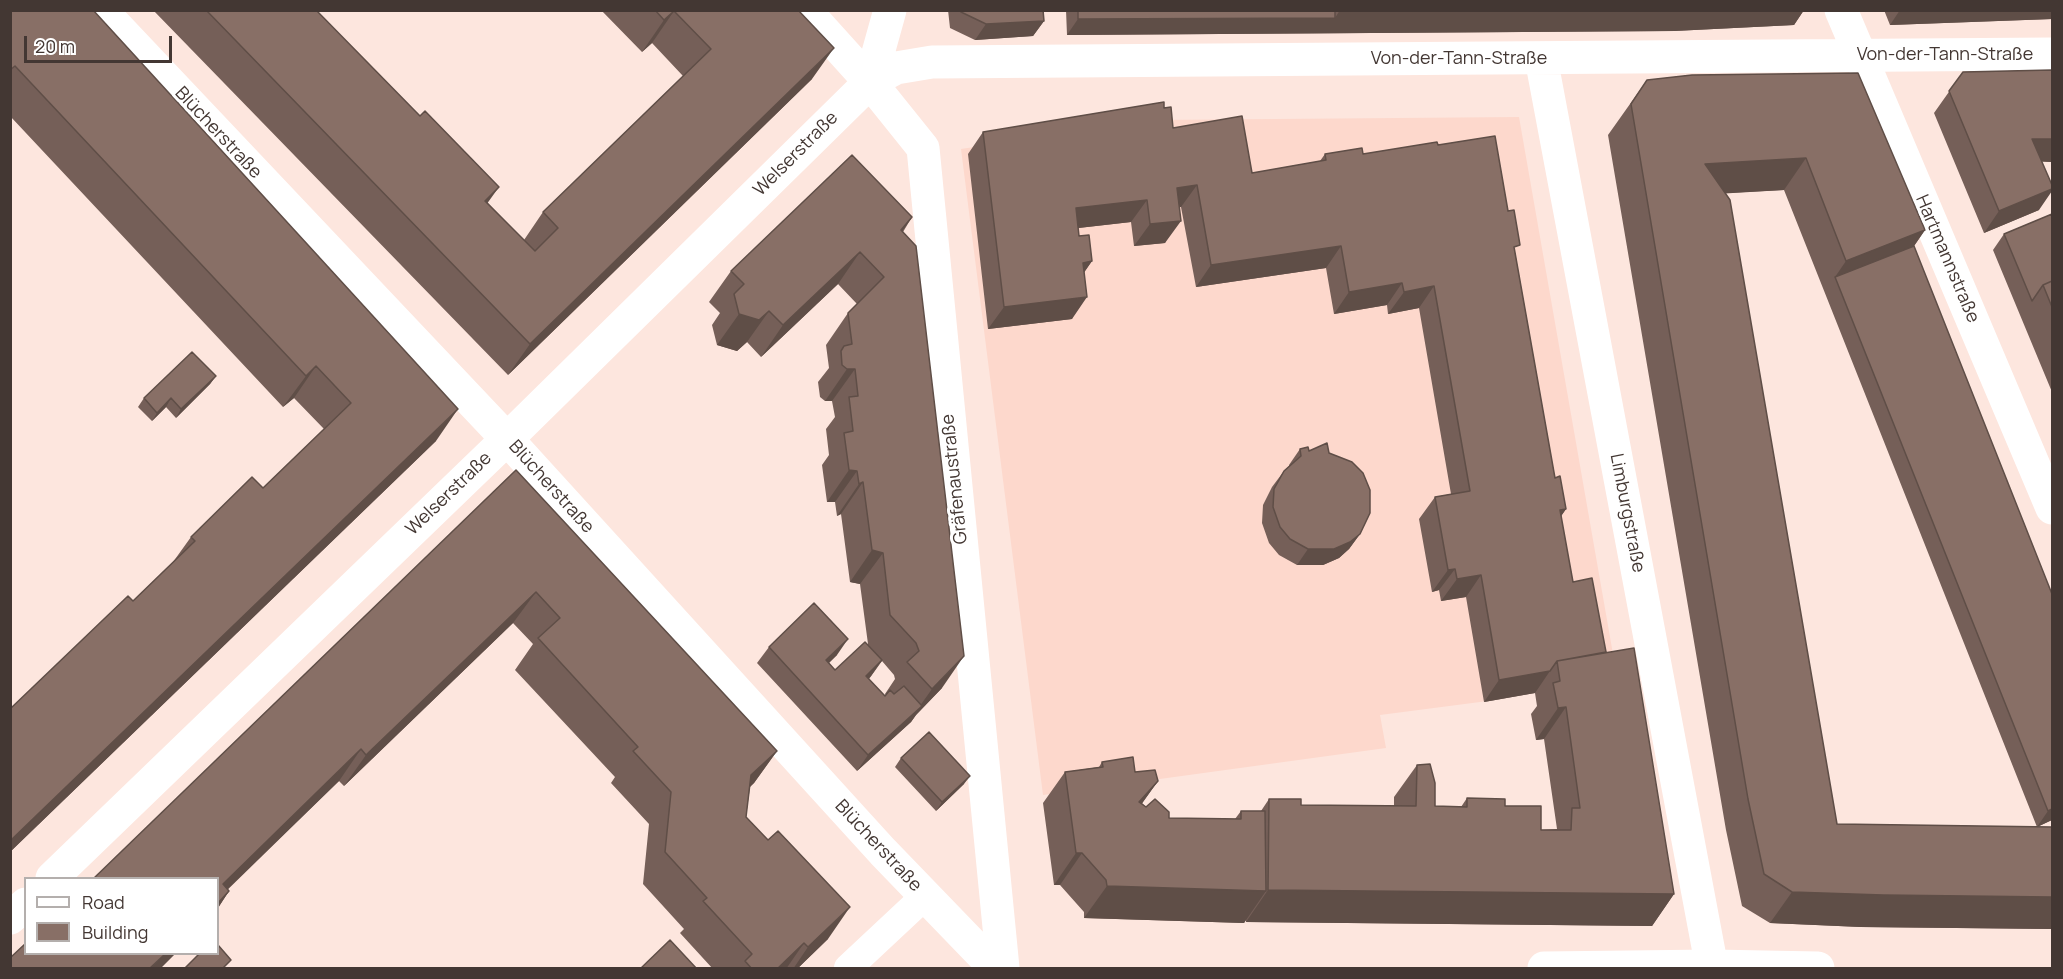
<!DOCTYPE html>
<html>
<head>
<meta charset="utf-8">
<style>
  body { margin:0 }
  #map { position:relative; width:2063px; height:979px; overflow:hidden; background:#fde6de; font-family:Manrope,sans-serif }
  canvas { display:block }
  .frame { position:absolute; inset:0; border:12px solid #433733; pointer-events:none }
  .legend { position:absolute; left:24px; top:877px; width:195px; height:78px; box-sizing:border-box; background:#fff; border:2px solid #b4afad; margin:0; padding:8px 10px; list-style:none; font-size:18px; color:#433733 }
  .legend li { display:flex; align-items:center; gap:12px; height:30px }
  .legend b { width:30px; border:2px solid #b4afad }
  .scale { position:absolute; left:24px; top:36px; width:148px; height:27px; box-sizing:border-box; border:3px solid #433733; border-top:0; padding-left:8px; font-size:18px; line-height:21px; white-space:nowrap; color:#433733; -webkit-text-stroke:4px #fff; paint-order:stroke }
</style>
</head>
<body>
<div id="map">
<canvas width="2063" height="979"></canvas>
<div class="frame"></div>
<ul class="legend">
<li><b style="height:8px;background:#fff"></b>Road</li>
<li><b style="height:16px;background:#886f66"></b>Building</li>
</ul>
<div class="scale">20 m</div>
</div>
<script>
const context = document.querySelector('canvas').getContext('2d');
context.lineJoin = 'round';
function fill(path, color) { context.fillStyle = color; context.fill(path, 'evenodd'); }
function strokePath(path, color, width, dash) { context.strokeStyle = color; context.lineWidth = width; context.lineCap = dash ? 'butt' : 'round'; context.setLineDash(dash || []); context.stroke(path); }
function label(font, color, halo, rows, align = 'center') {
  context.font = font + ' Manrope,sans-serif'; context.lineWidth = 6; context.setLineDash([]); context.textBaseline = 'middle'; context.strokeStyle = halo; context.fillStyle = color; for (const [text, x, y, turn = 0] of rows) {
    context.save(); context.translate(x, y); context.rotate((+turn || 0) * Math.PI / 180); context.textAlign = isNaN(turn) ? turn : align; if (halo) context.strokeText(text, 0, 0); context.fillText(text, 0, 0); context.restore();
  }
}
const built = new Path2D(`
  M1519,117L1617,677L1480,702L1380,715L1386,748L1043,795L961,149L1153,120Z`);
const lane = new Path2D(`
  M848,968L925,896`);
const street = new Path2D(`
  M101,10L507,439L883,852L995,968
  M805,10L870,82L923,148L1003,968
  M1841,10L2052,508
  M1541,58L1712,968
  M870,82L890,10
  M52,878L507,439L870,82L896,68L932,62L2052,54
  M10,918L26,904
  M1544,968L1712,966L1818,968`);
const wall = new Path2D(`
  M10,10L436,441L10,852V709L133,601L173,562L191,537L263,488L324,429L294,398L283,407L10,116Z
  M153,10H316L488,203L524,240L543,212L683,76L652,43L642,52L601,10H798L812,79L508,375Z
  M948,10H1043L1044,21L1033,36L975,40L950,28Z
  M1066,10H1804L1794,25L1674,31L1067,35Z
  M1884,10H2052V19L1890,25Z
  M2052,70V162L2042,161L2039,210L1984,233L1934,113L1963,72Z
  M1692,75L1925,230L1914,246L2052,820L2037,827L1784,190L1726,193L1837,824L2052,827V929L1861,927L1770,923L1742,906L1726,830L1608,135L1647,80Z
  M1164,108L1173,128L1252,173L1320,161L1325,154H1363L1438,145L1515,252L1555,478L1566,509L1561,516L1573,582L1606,652L1674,894L1652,926L1246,922V920L1244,923L1084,918V912L1060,885H1054L1043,803L1065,772L1099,767L1102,762L1135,772L1158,781L1142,803L1146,807L1169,818L1235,819L1241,811H1261L1269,799L1301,805L1394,806V797L1417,765L1435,806L1461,807L1467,798L1505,806L1541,830L1557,829L1544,739L1536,740L1531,714L1537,706L1535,693L1484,702L1466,597L1441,601L1439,590L1432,592L1419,519L1435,497L1451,494L1419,308L1388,314L1387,305L1334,314L1326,268L1196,287L1181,207H1179L1165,243L1134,246L1131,222L1078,228L1079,236L1092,261L1084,272L1072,319L988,329L968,154L983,132Z
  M2052,214V392L1993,250L2004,234Z
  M912,217L903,232L942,688L916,715L911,722L857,771L757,663L769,647L837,655L829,663L835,670L868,644L860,584L850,582L841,514L837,516L835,502H827L822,465L829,455L826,429L835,417L832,401H825L820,397L818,382L829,368L826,345L848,313L857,304L838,284L761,357L747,342L737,351L717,345L712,325L720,313L709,302L731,271ZM882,661L894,675L895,679L885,694L886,695L885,696L869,679Z
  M216,376L210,384L176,418L166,407L152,421L138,407L144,398Z
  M1300,449L1309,451L1329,453L1360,534L1349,549L1339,558L1323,565H1297L1279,555L1269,543L1262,523L1263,505L1272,487L1284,471L1289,466V465Z
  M516,470L777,751L754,783L750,787L746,817L828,939L797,969H713L680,933L684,929L643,884L649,824L611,783L615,777L515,670L533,644L513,623L344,786L339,781L227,889L229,891L218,908V879Z
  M901,758L964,784L936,811L895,767Z`);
const shadedWall = new Path2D(`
  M1340,10H1688L1674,31L1067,35L1078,19L1335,18Z
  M1688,10H1804L1794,25L1674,31Z
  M1900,10H2052V19L1890,25Z
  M674,11L652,43L642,52L664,20Z
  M1044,21L1033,36L975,40L986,24Z
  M834,48L812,79L508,375L530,344Z
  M2032,139H2052V162L2017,161Z
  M1806,158L1784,190L1682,196L1705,164Z
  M1197,185L1181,207L1161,210L1177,188Z
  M499,187L476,219L485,201Z
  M2052,189V191L2039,210L1984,233L1999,211Z
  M1147,200L1131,222L1061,230L1076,208Z
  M912,217L890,249L901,230Z
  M1181,221L1165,243L1134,246L1150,224Z
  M1925,230L1903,262L1835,277L1846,261Z
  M1341,246L1326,268L1196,287L1211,265Z
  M860,252L838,284L761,357L783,325Z
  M1092,261L1077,283L1083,263Z
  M1402,283L1387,305L1334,314L1349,292Z
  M1434,286L1419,308L1388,314L1404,292Z
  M1087,297L1072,319L988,329L1004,307Z
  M769,311L747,342L737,351L717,345L739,314Z
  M316,366L294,398L283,407L306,376Z
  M847,369H855L832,401H825Z
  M216,376L210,384L176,418L181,409Z
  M171,398L166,407L152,421L157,413Z
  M458,409L436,441L10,852V841Z
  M849,470L857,471L835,502H827Z
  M863,482L841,514L837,516L859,484Z
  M1566,509L1551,531L1560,510Z
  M1360,534L1349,549L1339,558L1323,565H1297L1308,549Z
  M872,550L883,553L860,584L850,582Z
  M1455,569L1439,590L1432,592L1448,570Z
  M1481,575L1466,597L1441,601L1457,579Z
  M536,592L513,623L344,786L366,755Z
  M848,639L837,655L815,676L826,660Z
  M964,656L942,688L916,715L911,722L857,771L868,755L917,710L932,689Z
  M882,660L871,676L855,692L866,676Z
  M1550,671L1535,693L1484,702L1499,680Z
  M1566,707L1544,739L1536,740L1558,708Z
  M361,749L339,781L218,899L223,884Z
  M777,751L754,783L729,806L751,775Z
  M970,776L964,784L936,811L942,802Z
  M1158,781L1136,812L1139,802Z
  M2052,809V820L2037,827L2048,811Z
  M1076,853H1082L1060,885H1054Z
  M1107,886L1266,891L1244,923L1084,918Z
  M1268,890L1674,894L1652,926L1246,922Z
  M229,891L218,908V903Z
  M1792,892L2052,897V929L1861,927L1770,923Z
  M850,907L828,939L797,969H793L808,947Z
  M804,943L786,969H777Z
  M165,954H175L160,969H149Z`);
const building = new Path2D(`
  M10,10H93L458,409L10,841V709L128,596L133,601L195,541L191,537L252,477L263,488L351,403L316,366L306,376L15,66L10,70Z
  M206,10H316L420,116L425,111L499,187L485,201L535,251L558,228L543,212L711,49L674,11L664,20L655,10H798L834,48L530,344Z
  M961,10H1043L1044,21L986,24L961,12Z
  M1078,10H1335V18L1078,19Z
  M2052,70V139H2032L2052,185V189L1999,211L1949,91L1963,72Z
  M1858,73L1925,230L1846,261L1806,158L1705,164L1730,200L1837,824L2052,827V897L1883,895L1792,892L1764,874L1748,799L1631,104L1647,80L1692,75Z
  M1164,102V108L1171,107L1173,128L1242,116L1252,173L1326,160L1325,154L1362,148L1363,154L1437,142L1438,145L1495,136L1508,211L1514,210L1520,245L1514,247L1555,478L1560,476L1566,509L1560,510L1573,582L1592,578L1606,652L1557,661L1550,671L1499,680L1481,575L1457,579L1455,569L1448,570L1435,497L1470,491L1434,286L1404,292L1402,283L1349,292L1341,246L1211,265L1197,185L1177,188L1181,221L1150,224L1147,200L1076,208L1079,236L1089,235L1092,261L1083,263L1087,297L1004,307L983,132Z
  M852,155L912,217L901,230L916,246L964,656L932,689L907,662L919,651L916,643L890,615L883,553L872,550L863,482L859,484L857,471L849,470L844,433L853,431L849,397L858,396L855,369H847L842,365L841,351L844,346L852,344L848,313L884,277L860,252L783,325L769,311L759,320L739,314L734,294L744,284L731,271Z
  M2052,214V281L2043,285L2032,301L2004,234Z
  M1914,246L2052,594V809L2048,811L1835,277Z
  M2052,281V307L2043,285Z
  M192,352L216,376L181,409L171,398L157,413L144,398Z
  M1327,443L1329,453L1352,462L1363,473L1370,490V513L1360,534L1350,542L1334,549H1308L1290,539L1280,527L1273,507L1274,489L1284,471L1301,456L1300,449L1308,447L1309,451Z
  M516,470L777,751L751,775L746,817L768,840L778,831L850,907L808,947L804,943L777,969H752L745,961L752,954L703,901L707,898L665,852L671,792L633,751L638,747L538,638L560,618L536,592L366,755L361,749L223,884L229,891L218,903V879H93Z
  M814,603L848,639L826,660L835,670L865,642L882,660L866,676L885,696L890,690L894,694L904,686L922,706L868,755L769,647Z
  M1634,648L1674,894L1268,890L1269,799H1301V805L1416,806L1417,765L1430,764L1435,783V806L1467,807V798L1505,799V806H1541V830H1571L1572,808H1580L1566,707L1558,708L1553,683L1560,681L1557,661Z
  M929,732L970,776L942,802L901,758Z
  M1133,757L1135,772L1155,770L1158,781L1139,802L1146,807L1155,799L1169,812V818L1241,819V811H1265L1266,891L1107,886L1106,880L1082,853H1076L1065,772L1103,767L1102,762Z
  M670,940L697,969H640Z
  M26,943V954H165L149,969H10V958Z
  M218,945L231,960L222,969H184L199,954H218Z`);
const streetNames = [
  ["Von-der-Tann-Straße",1945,55],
  ["Von-der-Tann-Straße",1459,59],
  ["Blücherstraße",218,133,47],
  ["Welserstraße",796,154,-45],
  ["Hartmannstraße",1947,259,67],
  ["Gräfenaustraße",955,479,-96],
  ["Blücherstraße",551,487,48],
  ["Welserstraße",449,494,-44],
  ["Limburgstraße",1627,513,79],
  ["Blücherstraße",878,846,47]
];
fill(built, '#fdd8cc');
strokePath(lane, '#fff', 28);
strokePath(street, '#fff', 33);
fill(wall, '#755f58');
fill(shadedWall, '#5f4e47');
fill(building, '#886f66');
strokePath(building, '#5f4e47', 1.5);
label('18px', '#433733', '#fff', streetNames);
</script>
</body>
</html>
